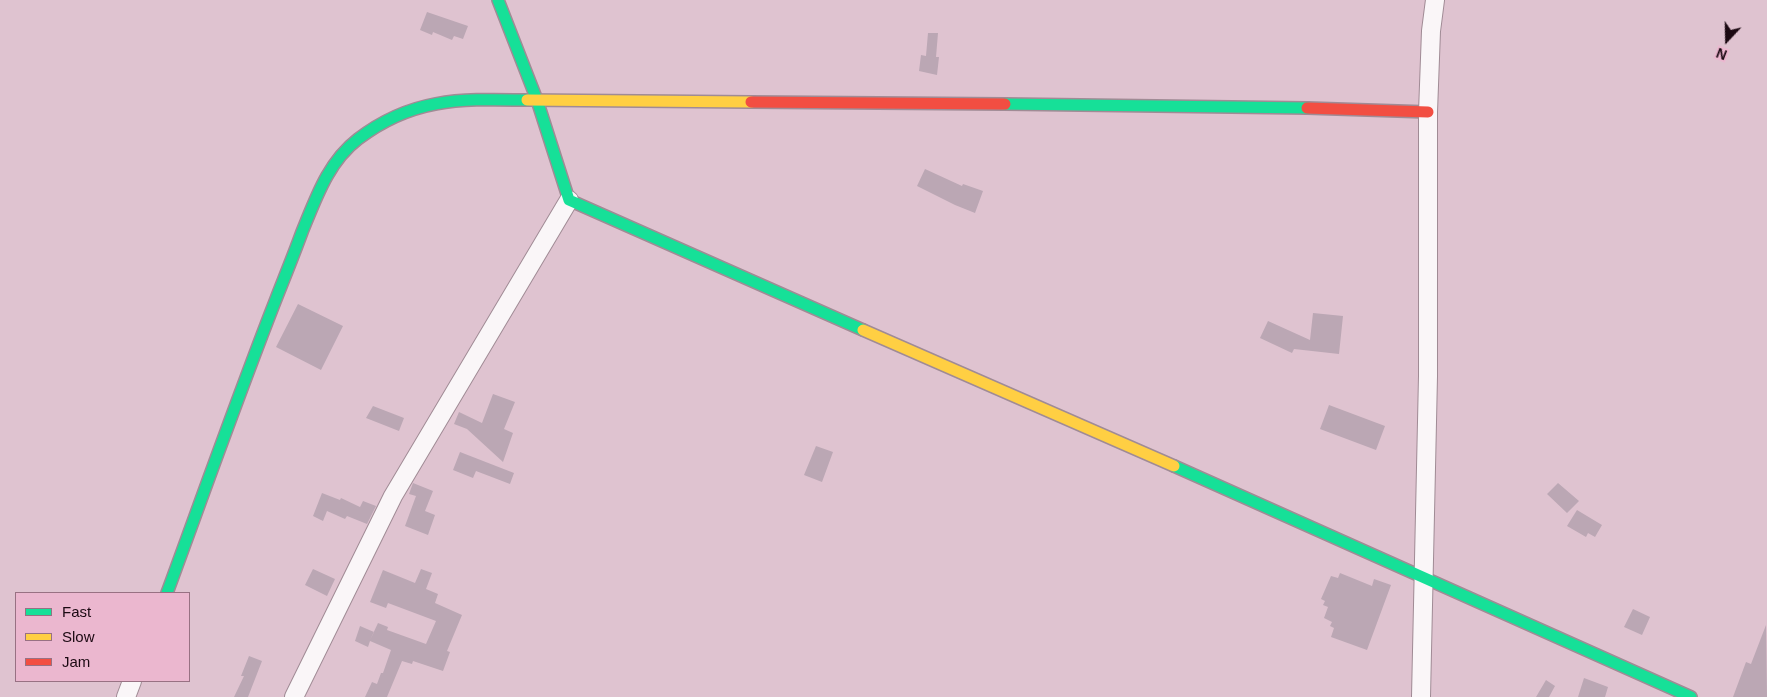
<!DOCTYPE html>
<html>
<head>
<meta charset="utf-8">
<style>
  body { margin:0 }
  #map { position:relative; width:1767px; height:697px; overflow:hidden; background:#dfc3d0; font-family:Helvetica,sans-serif }
  canvas { display:block }
  .legend { position:absolute; left:15px; top:592px; width:175px; height:90px; box-sizing:border-box; background:#ebb7cf; border:1px solid #987183; margin:0; padding:6px 9px; list-style:none; font-size:15px; color:#1b0912 }
  .legend li { display:flex; align-items:center; gap:10px; height:25px }
  .legend b { width:25px; border:1px solid #987183 }
  .north { position:absolute; left:1702px; top:15px; width:50px; height:50px; -webkit-text-stroke:4px #ebb7cf; paint-order:stroke; rotate:201deg; font-size:14px; font-weight:700; line-height:20px; text-align:center; color:#1b0912 }
  .north::after { content:''; display:block; margin:auto; width:18px; height:22px; background:#1b0912; clip-path:polygon(50% 0,100% 100%,50% 72%,0 100%) }
</style>
</head>
<body>
<div id="map">
<canvas width="1767" height="697"></canvas>
<ul class="legend">
<li><b style="height:6px;background:#16e098"></b>Fast</li>
<li><b style="height:6px;background:#ffcf43"></b>Slow</li>
<li><b style="height:6px;background:#f24e42"></b>Jam</li>
</ul>
<div class="north">N</div>
</div>
<script>
const context = document.querySelector('canvas').getContext('2d');
context.lineJoin = 'round';
function fill(path, color) { context.fillStyle = color; context.fill(path, 'evenodd'); }
function strokePath(path, color, width, dash) { context.strokeStyle = color; context.lineWidth = width; context.lineCap = dash ? 'butt' : 'round'; context.setLineDash(dash || []); context.stroke(path); }
const building = new Path2D(`
  M427,12L468,26L463,39L454,36L452,40L433,32L432,35L420,30Z
  M928,33H938L936,57H939L937,75L919,71L921,55L926,56Z
  M925,169L962,186L963,184L983,191L975,213L955,205L917,186Z
  M298,304L343,326L321,370L276,347Z
  M1313,313L1343,316L1339,354L1294,349L1292,353L1260,338L1268,321L1310,340Z
  M493,394L515,402L504,429L513,433L503,462L467,429L454,424L459,412L482,423Z
  M1329,405L1385,426L1376,450L1320,429Z
  M373,406L404,418L399,431L366,418Z
  M816,446L833,452L822,482L804,475Z
  M460,452L514,473L510,484L476,471L473,478L453,470Z
  M413,483L433,491L425,511L435,515L428,535L405,526L416,496L409,494Z
  M1558,483L1579,501L1567,513L1547,494Z
  M322,493L340,500L341,498L360,507L363,501L376,506L367,524L347,516L345,519L327,511L323,521L313,516Z
  M1577,510L1602,525L1595,537L1588,533L1586,537L1567,526Z
  M313,569L335,579L327,596L305,585Z
  M421,569L432,573L426,589L438,594L435,603L462,615L447,651L450,652L443,671L413,661L412,664L402,661L387,697H365L372,682L377,684L381,673H383L391,650L370,641L368,647L355,641L360,626L374,632L370,640L378,623L388,627L387,630L426,644L436,621L388,603L386,608L370,602L383,570L415,583Z
  M1340,573L1372,586L1374,579L1391,585L1367,650L1331,637L1334,628L1330,626L1332,622L1324,618L1328,607L1323,605L1325,601L1321,599L1331,576L1338,578Z
  M1633,609L1650,617L1642,635L1624,627Z
  M1766,625L1767,697H1733L1746,662L1751,664Z
  M249,656L262,661L248,697H234L244,676H241Z
  M1584,678L1608,687L1605,697H1578Z
  M1546,680L1555,686L1549,697H1536Z`);
const street = new Path2D(`
  M126,697L132,681
  M294,697L393,496L569,200
  M1421,697L1428,376V112L1431,31L1435,0`);
const fast = new Path2D(`
  M498,0L537,100L569,200L863,330
  M1005,104L1307,108
  M1174,466L1691,697
  M167,593C203,495 238,396 276,299C285,276 294,254 302,232C316,198 328,162 358,139C413,97 461,99 527,100`);
const slow = new Path2D(`
  M527,100L751,102
  M863,330L1174,466`);
const jam = new Path2D(`
  M751,102L1005,104
  M1307,108L1428,112`);
fill(building, '#bba7b4');
strokePath(street, '#a08b95', 20);
strokePath(fast, '#a08b95', 14);
strokePath(slow, '#a08b95', 14);
strokePath(jam, '#a08b95', 14);
strokePath(street, '#faf6f8', 18);
strokePath(fast, '#16e098', 11);
strokePath(slow, '#ffcf43', 11);
strokePath(jam, '#f24e42', 11);
</script>
</body>
</html>
